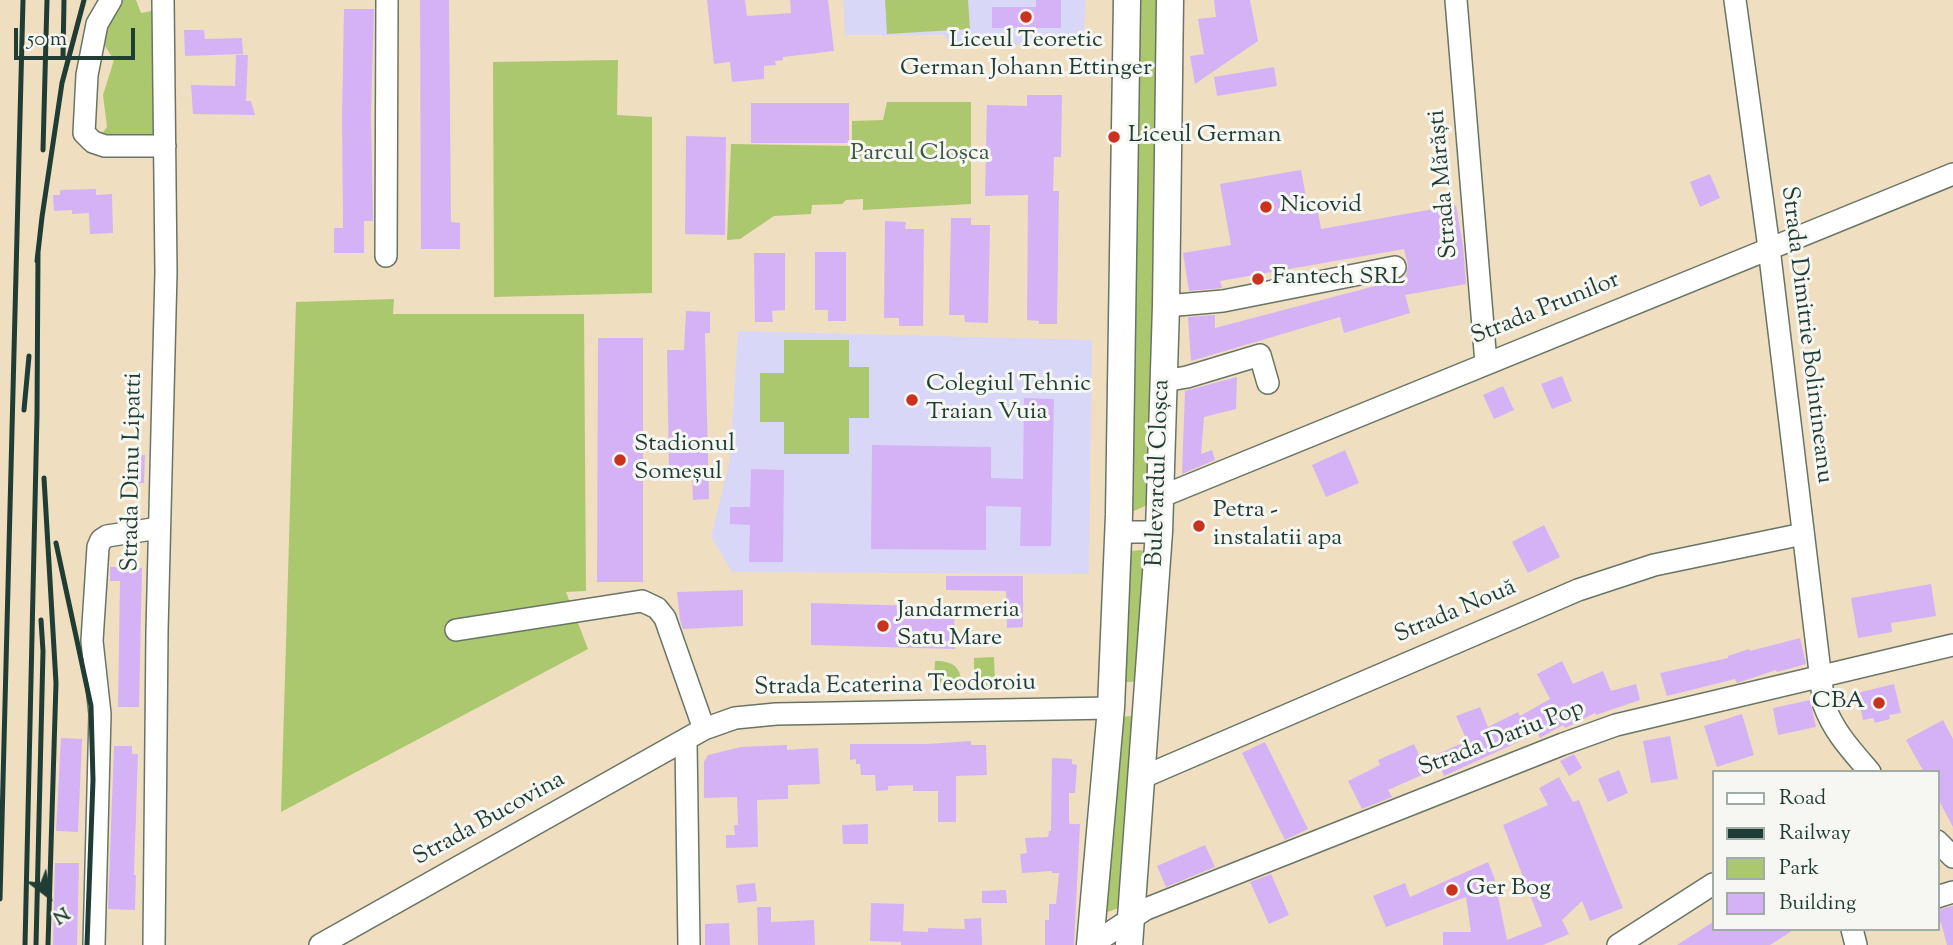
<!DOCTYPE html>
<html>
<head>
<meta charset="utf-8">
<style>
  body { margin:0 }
  #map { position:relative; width:1953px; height:945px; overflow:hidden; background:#f0dec0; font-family:"Sorts Mill Goudy",serif }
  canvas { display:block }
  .legend { position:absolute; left:1712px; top:770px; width:228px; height:161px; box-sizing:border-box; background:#f6f6f2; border:2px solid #a0aca6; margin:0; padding:9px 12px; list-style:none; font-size:21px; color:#1f3d34 }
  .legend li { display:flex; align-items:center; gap:14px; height:35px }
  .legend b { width:35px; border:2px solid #a0aca6 }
  .north { position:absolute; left:14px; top:861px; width:70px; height:70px; -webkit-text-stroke:5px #f6f6f2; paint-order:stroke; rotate:148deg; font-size:19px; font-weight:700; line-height:28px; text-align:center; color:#1f3d34 }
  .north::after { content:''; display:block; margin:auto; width:24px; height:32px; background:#1f3d34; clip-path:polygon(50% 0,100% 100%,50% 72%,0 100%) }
  .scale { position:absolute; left:14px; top:28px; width:121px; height:32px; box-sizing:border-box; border:4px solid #1f3d34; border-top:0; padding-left:9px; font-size:21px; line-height:24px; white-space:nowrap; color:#1f3d34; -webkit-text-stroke:5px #f6f6f2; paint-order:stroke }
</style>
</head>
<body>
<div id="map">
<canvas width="1953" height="945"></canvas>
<ul class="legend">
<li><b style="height:9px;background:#fff"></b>Road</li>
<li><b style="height:9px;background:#1f3d34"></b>Railway</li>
<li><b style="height:19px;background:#abc86e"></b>Park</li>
<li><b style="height:19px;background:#d5b2f6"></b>Building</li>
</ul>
<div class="north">N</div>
<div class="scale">50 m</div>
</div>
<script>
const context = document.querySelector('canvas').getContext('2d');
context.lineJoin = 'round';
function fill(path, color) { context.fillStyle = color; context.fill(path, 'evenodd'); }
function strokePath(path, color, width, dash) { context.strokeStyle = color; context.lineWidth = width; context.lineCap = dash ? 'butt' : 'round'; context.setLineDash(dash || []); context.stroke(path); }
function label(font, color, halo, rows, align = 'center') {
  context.font = font + ' "Sorts Mill Goudy",serif'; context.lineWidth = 6; context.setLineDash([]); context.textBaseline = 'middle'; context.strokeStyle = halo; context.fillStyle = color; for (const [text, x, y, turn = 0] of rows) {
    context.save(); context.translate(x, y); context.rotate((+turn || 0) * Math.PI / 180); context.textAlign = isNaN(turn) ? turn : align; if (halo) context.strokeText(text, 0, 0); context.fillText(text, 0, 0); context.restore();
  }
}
const built = new Path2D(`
  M843,0H1086L1083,44L952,46L944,35H845Z
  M738,331L1092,340L1089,574L732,572L711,537L730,459Z`);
const green = new Path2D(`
  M121,0H136L141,13L152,11V0H159L157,137L100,136L107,127L103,95L114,60L101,40Z
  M885,0H968L970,29L887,34Z
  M1137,0H1163L1147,505L1134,511L1128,506L1137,210Z
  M618,60L617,115L652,117V293L494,297L493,62Z
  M887,102H971V204L863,210V199L846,200L842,204L812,205L811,214L774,216L740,239L727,240L731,144L852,146V121L883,120Z
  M394,299L393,314H584L586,591L566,592L588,649L281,812L296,302Z
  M784,340H849V367H869V418H849V454H784V422H760V373H784Z
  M1141,550L1145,552V680L1121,683L1126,556L1132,551Z
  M994,657L995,686L974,687V658Z
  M935,661C954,661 963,668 961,689H934Z
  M1144,715L1130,904L1096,916L1119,717Z`);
const building = new Path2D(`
  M420,0H449L451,222L460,223V249H421Z
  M707,0H745L747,16L791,13L790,0H828L834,51L783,57V60L775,61L776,65L764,66V79L732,82L730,62L714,64Z
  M1036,0H1061V28H992V7H1036Z
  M1214,0H1250L1258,41L1195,84L1190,56L1204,54L1198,19L1216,17Z
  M344,9H374L371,115L373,221H364V253H334V228H343L342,116Z
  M184,30H204L205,39L242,38L243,54L185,56Z
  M236,55H248L246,101H251L255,115L193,114L191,85L235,86Z
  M1274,67L1277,86L1217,96L1214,77Z
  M1027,95H1062L1061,157H1054L1053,191H1059L1057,324H1039V321L1027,320L1028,195L985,196L987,105L1027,106Z
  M751,103H849V143H751Z
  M686,136L726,137L725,235L685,234Z
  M1301,170L1308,208L1317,206L1321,229L1456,205L1463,246L1466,284L1405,295L1410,313L1344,333L1340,317L1191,361L1188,317L1215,315V328L1398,280L1406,276L1408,265L1404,249L1220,281L1222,288L1189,291L1183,253L1231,245L1220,184Z
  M1710,174L1720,198L1700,207L1690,182Z
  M96,189V195L112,194L113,233L90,234L89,213L72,214V210L54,211L53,195H60V190Z
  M951,218H971V225H990L988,323L965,322L964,315H949Z
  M885,221L906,222L905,229H924L923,326H899V318H884Z
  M815,252H846V321H828V310H815Z
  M754,253H785V310L772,311L773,322H755Z
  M686,311L710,312V333H705L709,499L693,500L692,474H669L667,350H684Z
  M598,338H643V582H597Z
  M1562,376L1572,401L1552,409L1541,384Z
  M1237,377L1236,409L1204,417L1201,454L1212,450L1215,460L1182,474L1185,391Z
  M1503,386L1514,410L1494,419L1483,395Z
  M1024,398L1054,399L1051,546H1020L1021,507L986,506V550L871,549L872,445L991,447V478L1023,479Z
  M1345,450L1359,483L1326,497L1312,465Z
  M130,455H145L144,483H129Z
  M751,469L784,470L783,562H749L750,525L730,524V507H750Z
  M1544,525L1560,557L1528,573L1512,542Z
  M110,567L142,568L139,707H118L120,581H110Z
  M946,576H1023V627L1007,628L1006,591L946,590Z
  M1931,584L1936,616L1891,623L1892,632L1858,638L1851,598Z
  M743,590V626L683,629L680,620L677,592Z
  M811,603L954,607L955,649L811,645Z
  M1800,638L1806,664L1777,672L1776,670L1737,683L1735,679L1667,696L1660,673L1728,658V656L1749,649L1750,651Z
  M1562,661L1573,684L1603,671L1611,691L1636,684L1640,700L1596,715L1595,713L1565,728L1563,725L1540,738L1538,733L1444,776L1440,767L1388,790L1392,797L1362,809L1348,781L1380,765L1378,760L1414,744L1422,761L1467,741L1456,716L1480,707L1488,727L1518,712L1520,716L1550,699L1537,674Z
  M1894,684L1901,713L1889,715L1890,719L1875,723L1873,718L1863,720L1857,693Z
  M1810,700L1816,727L1778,735L1773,708Z
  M1742,714L1754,755L1717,767L1704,726Z
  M1943,720L1953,739V827L1937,797V772H1924L1906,740Z
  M1670,736L1678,779L1651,783L1643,741Z
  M61,738L82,739L78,832L56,831Z
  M971,741V745H986L987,775L956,776V822H938V791H913V785L888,786V790L876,791L875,775H861L860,764H856V759L850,760V744H928Z
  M1265,742L1308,829L1285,840L1242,753Z
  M787,745V750L818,748L820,784L788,785V799L757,800L758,847L726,848V835H735L734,825H738L737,797L704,798V762L708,755L741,747Z
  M114,746H132V754H138L134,875H136L135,910L108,909Z
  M1574,754L1582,768L1569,776L1560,761Z
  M1052,758L1072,759V764L1077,765L1075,793H1069V822L1070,824H1080L1074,945H1045V920H1049V904H1056L1059,873H1052V871L1022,873L1020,854L1027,853L1025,838L1048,837L1049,831H1051Z
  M1619,770L1628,793L1608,802L1598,779Z
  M1559,777L1573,802L1579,800L1623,908L1590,921L1582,901L1562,920L1569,934L1543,945H1443V932H1471L1466,897L1386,927L1373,896L1405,883L1410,897L1488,862L1494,877L1507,940L1542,926L1503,825L1548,805L1539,788Z
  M868,824V844H843L842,825Z
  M1205,845L1215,867L1166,887L1157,866Z
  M55,863H79L77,945H53Z
  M1271,874L1289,915L1269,924L1250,882Z
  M755,883L757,901L738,903L736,885Z
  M1006,890L1007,903H982V891Z
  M871,903L904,904L903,931L928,932V928L965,929L964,919L981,918L982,945H901V942L870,941Z
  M1953,906V945H1947L1941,923L1937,924V910Z
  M757,907H771V922L814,920L815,945H758Z
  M1713,922V929H1795L1770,945H1677Z
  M729,923L730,945H705V924Z`);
const minor = new Path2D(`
  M111,0L97,24L87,75L84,133L93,142L105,146H165
  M1456,0L1486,363
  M1735,0L1769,248L1824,705C1834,732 1851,750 1870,772
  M386,256L387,0
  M1166,306L1223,301L1395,267
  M1164,381L1187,377L1260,355L1268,383
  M1160,497L1953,174
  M1118,532H1159
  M456,630L642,601L657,608L665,618L704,729
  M686,742L689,945
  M1143,777L1578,590L1654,565L1803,534
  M1937,841L1953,857
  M1937,897L1953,892
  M1852,929L1856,945
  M94,945L100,714L92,641L98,547L101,540L107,536L159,528
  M154,945L157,631L166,272L163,0
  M320,945L704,729L735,718L776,714L1111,708
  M1091,945L1146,909L1563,744L1616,725L1953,645
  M1618,945L1713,884`);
const major = new Path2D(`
  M1090,945L1111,708L1119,515L1127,0
  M1129,945L1159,532L1166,306L1170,0`);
const rail = new Path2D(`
  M63,56L64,0
  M43,150L47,0
  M37,261L42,217L62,83L84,0
  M24,410L29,356
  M44,478L56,683L48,945
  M56,543L91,706L93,780L87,945
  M0,899L23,0
  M25,945L37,415L38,251
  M36,945L43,651L41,620`);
const markers = [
  [1026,17,7,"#c8321e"],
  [1114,137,7,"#c8321e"],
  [1266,207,7,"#c8321e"],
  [1258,279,7,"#c8321e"],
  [912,400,7,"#c8321e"],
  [620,460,7,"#c8321e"],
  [1199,526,7,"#c8321e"],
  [883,626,7,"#c8321e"],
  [1879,703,7,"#c8321e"],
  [1452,890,7,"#c8321e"]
];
const poiNames = [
  ["Liceul Teoretic",1026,42,"center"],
  ["German Johann Ettinger",1026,70,"center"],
  ["Liceul German",1128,137],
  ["Nicovid",1280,207],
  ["Fantech SRL",1272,279],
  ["Colegiul Tehnic",926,386],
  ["Traian Vuia",926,414],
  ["Stadionul",634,446],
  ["Someșul",634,474],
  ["Petra -",1213,512],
  ["instalatii apa",1213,540],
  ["Jandarmeria",897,612],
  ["Satu Mare",897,640],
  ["CBA",1865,703,"right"],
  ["Ger Bog",1466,890]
];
const parkNames = [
  ["Parcul Cloșca",920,155]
];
const streetNames = [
  ["Strada Mărăști",1445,184,-95],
  ["Strada Prunilor",1546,310,-22],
  ["Strada Dimitrie Bolintineanu",1805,335,83],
  ["Strada Dinu Lipatti",134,472,-89],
  ["Bulevardul Cloșca",1160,473,-88],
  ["Strada Nouă",1456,613,-23],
  ["Strada Ecaterina Teodoroiu",895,687,-1],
  ["Strada Dariu Pop",1502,740,-21],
  ["Strada Bucovina",490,820,-29]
];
fill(built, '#d9d7f8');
fill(green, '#abc86e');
fill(building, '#d5b2f6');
strokePath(minor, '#687565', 24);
strokePath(major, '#687565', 29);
strokePath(minor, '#fff', 21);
strokePath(major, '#fff', 26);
strokePath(rail, '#1f3d34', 5);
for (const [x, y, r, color] of markers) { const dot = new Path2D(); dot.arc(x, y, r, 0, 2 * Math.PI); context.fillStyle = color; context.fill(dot); strokePath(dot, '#f6f6f2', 2.5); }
label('24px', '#1f3d34', '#f6f6f2', poiNames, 'left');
label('24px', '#3b5940', '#f6f6f2', parkNames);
label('24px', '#1f3d34', '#f6f6f2', streetNames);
</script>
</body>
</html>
